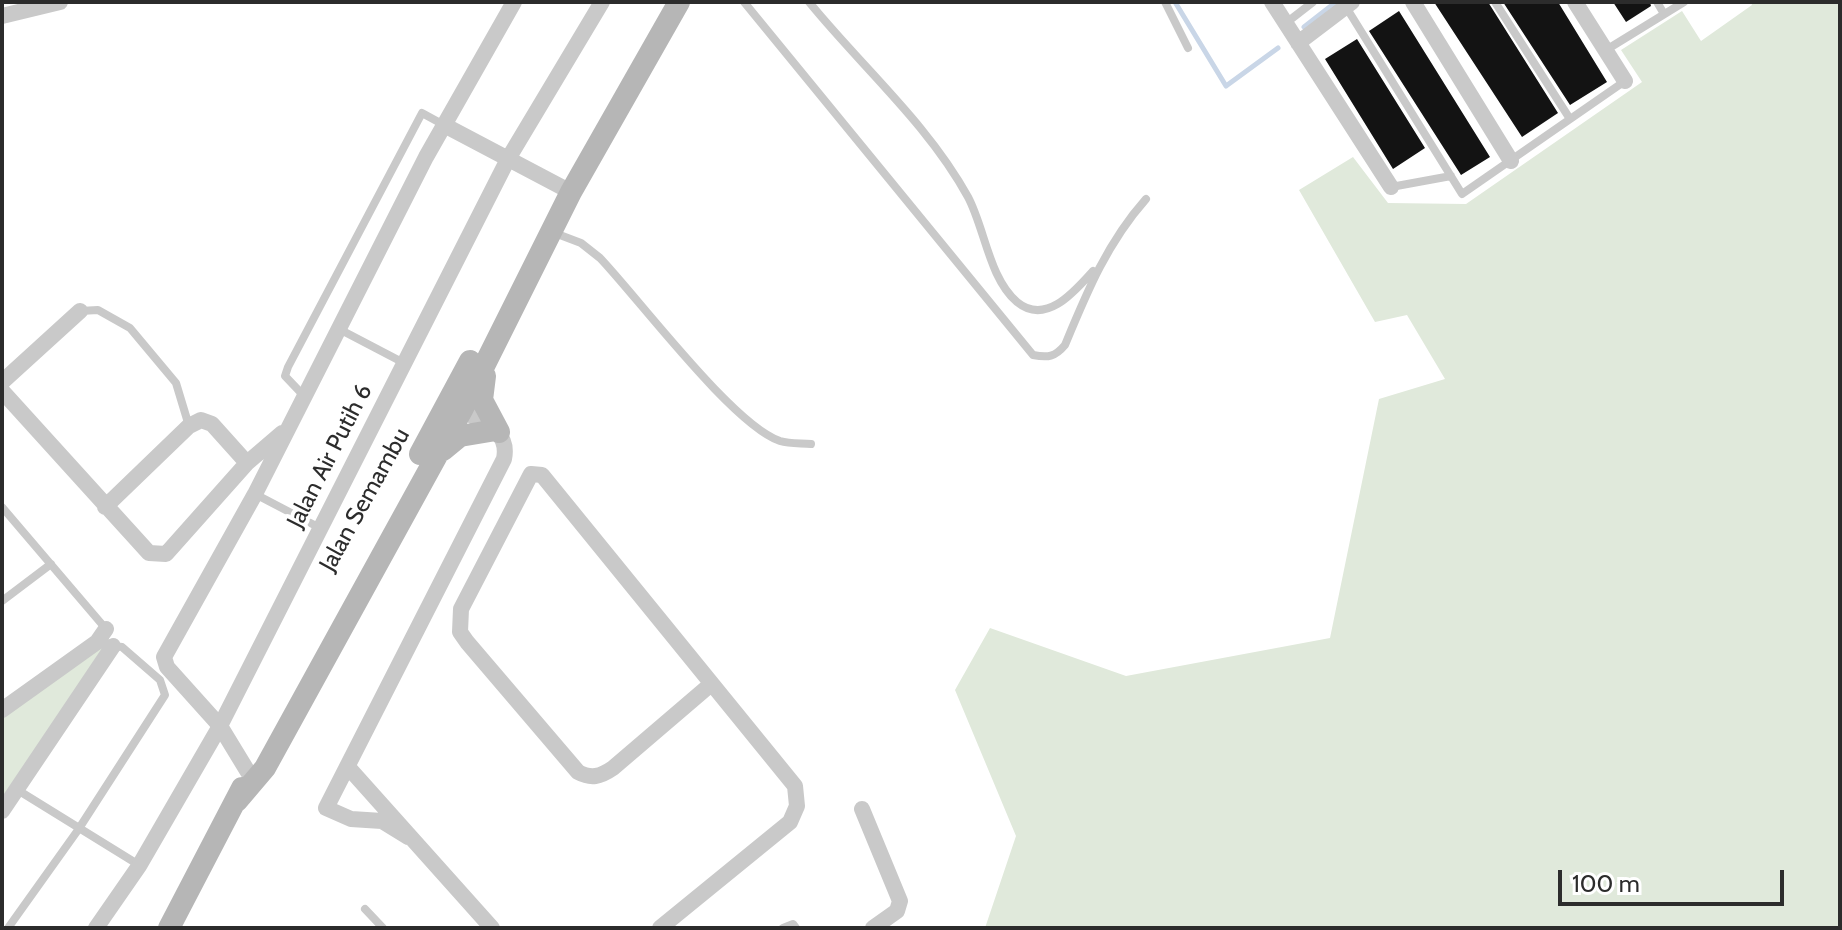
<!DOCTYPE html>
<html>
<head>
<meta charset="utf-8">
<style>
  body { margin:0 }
  #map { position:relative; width:1842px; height:930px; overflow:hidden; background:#fff; font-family:Cabin,sans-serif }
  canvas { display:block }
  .frame { position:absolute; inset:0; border:4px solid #2c2c2c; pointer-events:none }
  .scale { position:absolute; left:1558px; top:870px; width:226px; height:36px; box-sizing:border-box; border:4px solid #2c2c2c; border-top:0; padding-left:10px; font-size:24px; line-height:28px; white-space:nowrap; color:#2c2c2c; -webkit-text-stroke:6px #fff; paint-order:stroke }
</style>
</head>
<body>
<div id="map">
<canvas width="1842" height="930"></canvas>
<div class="frame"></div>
<div class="scale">100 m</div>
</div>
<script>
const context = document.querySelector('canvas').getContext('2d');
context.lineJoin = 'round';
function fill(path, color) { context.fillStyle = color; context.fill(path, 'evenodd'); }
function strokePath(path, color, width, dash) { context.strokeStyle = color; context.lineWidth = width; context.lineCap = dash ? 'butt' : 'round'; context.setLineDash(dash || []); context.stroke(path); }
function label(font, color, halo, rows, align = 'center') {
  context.font = font + ' Cabin,sans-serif'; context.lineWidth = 8; context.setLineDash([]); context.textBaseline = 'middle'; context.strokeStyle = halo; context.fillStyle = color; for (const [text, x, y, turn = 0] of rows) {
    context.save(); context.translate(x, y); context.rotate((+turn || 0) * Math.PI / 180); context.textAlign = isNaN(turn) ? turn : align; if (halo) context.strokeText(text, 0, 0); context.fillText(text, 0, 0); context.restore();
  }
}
const green = new Path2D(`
  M1751,2H1840V928H985L1016,836L955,690L990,628L1126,676L1330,638L1379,399L1445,379L1407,315L1375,322L1299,190L1353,157L1388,203L1466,204L1642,82L1621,50L1682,11L1701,41L1752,5Z
  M107,639L112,640L2,805V719Z`);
const stream = new Path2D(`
  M1175,2L1226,86L1278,48
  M1304,27L1336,2`);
const building = new Path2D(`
  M1434,2H1488L1558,113L1522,137Z
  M1503,2H1558L1607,82L1570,105Z
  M1613,2H1650L1651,6L1626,22Z
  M1399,11L1490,157L1461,175L1369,31Z
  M1357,39L1425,148L1393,169L1325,59Z`);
const lane = new Path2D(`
  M744,2L1033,355C1048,358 1055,357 1065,345C1087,292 1107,243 1146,199
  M809,2C862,67 928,124 968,197C985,229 989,278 1017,302C1046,326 1075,291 1093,271
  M1165,2L1188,48
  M1495,2L1570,119
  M1657,2L1664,14
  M1346,7L1462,194L1625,81
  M1286,23L1313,2
  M1606,50L1684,2
  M1391,187L1451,176
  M552,232L581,243L600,258C639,299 733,425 780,441C790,444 801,443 811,444
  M80,311L98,310L130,328L176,383L189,426
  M339,329L404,363
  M304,396L285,376L288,367L422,113L444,125
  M255,494L320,528
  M2,507L106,629
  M2,601L51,564
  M16,789L139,865
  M365,909L383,928
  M8,928L78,830L165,695L160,680L122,647L114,646
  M783,928L793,924L796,928`);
const street = new Path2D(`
  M1272,2L1391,187
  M1413,2L1511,161
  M1575,2L1625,81
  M2,16L60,2
  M1298,43L1352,2
  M444,125L571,192
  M2,382L80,311
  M2,391L149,553L166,554L247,463L212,424L201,420L189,426L105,507
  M247,463L282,433
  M2,710L97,642L106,629
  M348,767L492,928
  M248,772L220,726L167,667L164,657L255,494L426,157L514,2
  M862,809L900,901L897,911L873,928
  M2,811L113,646
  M408,837L382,821L351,819L326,808L504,459C510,430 483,423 462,410
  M96,928L139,866L220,726L508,159L602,2
  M660,928L790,822L797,806L795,786L542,475L531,474L461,609L460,632L467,642L578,772C591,779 600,777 613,768L710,685`);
const secondary = new Path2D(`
  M485,376L482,400L499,432
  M443,450L460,436L496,430
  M420,454L470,361
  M237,801L265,768L462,410L571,192L679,2
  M169,928L242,788`);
const streetNames = [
  ["Jalan Air Putih 6",330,456,-63],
  ["Jalan Semambu",365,500,-61]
];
fill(green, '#e0e9db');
strokePath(stream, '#c9d6e7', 5);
fill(building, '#131313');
strokePath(lane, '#c9c9c9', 8);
strokePath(street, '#c9c9c9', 16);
strokePath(secondary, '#b6b6b6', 22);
label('24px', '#2c2c2c', '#fff', streetNames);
</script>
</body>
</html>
